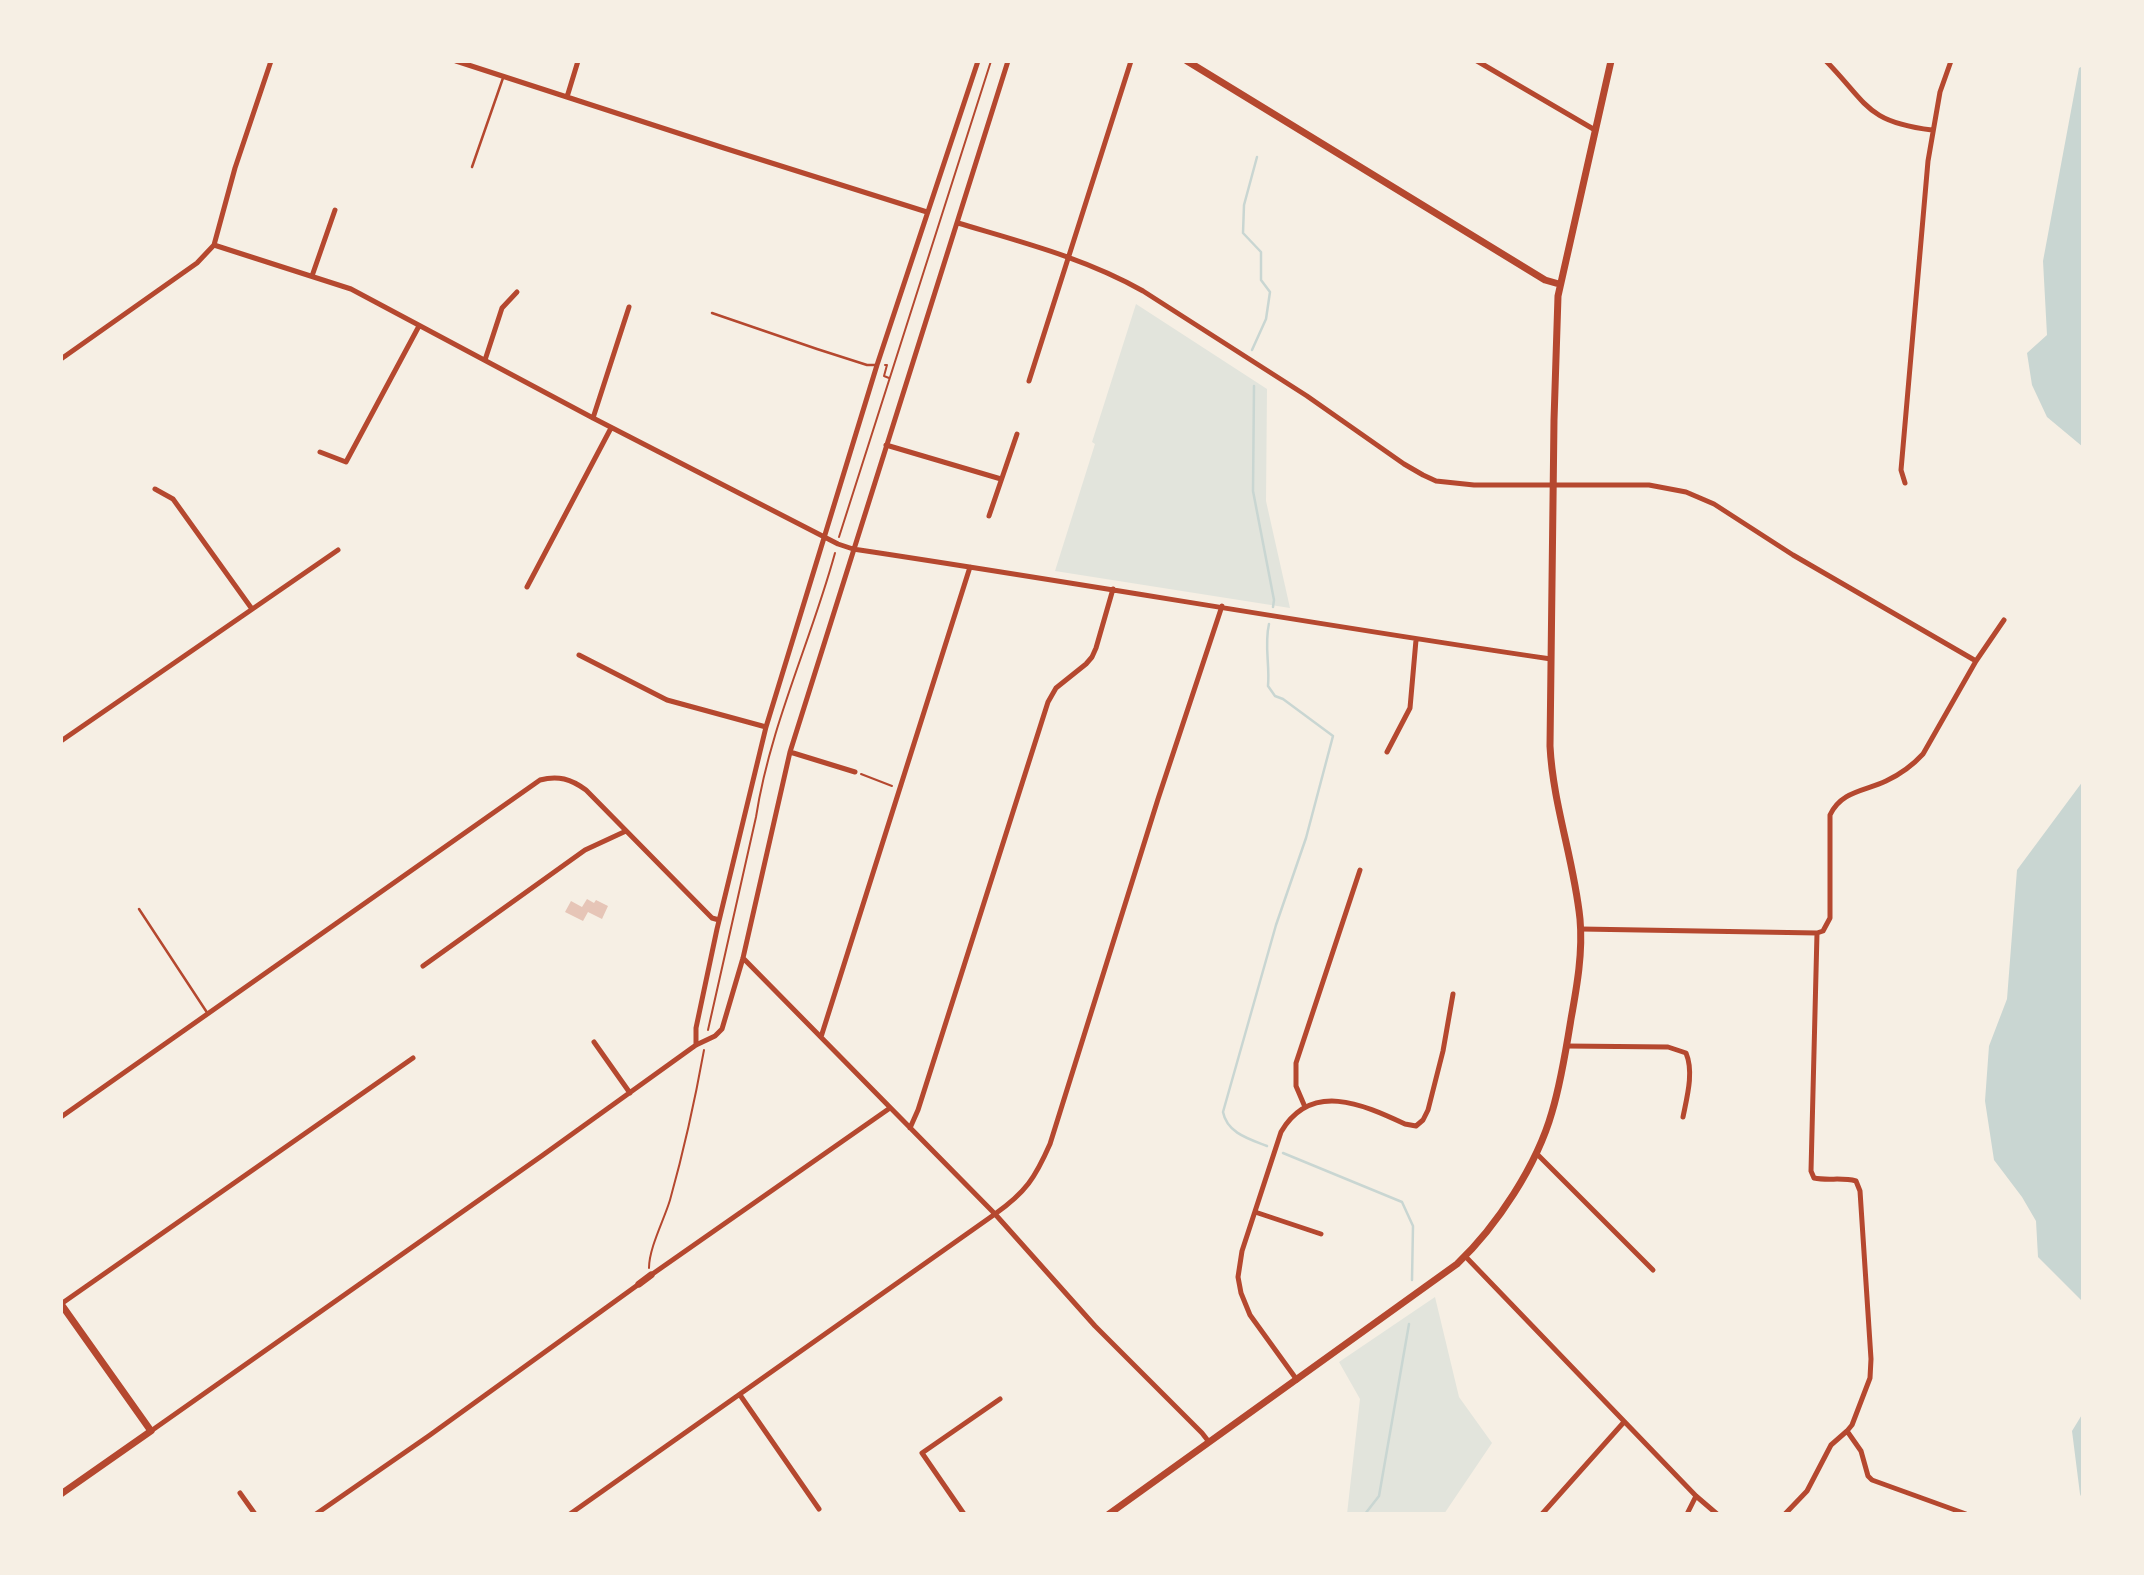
<!DOCTYPE html>
<html>
<head>
<meta charset="utf-8">
<style>
  body { margin:0 }
  #map { position:relative; width:2144px; height:1575px; overflow:hidden; background:#f6efe4; font-family:"Source Sans 3",sans-serif }
  canvas { display:block }
  .frame { position:absolute; inset:0; border:63px solid #f6efe4; pointer-events:none }
</style>
</head>
<body>
<div id="map">
<canvas width="2144" height="1575"></canvas>
<div class="frame"></div>
</div>
<script>
const context = document.querySelector('canvas').getContext('2d');
context.lineJoin = 'round';
function fill(path, color) { context.fillStyle = color; context.fill(path, 'evenodd'); }
function strokePath(path, color, width, dash) { context.strokeStyle = color; context.lineWidth = width; context.lineCap = dash ? 'butt' : 'round'; context.setLineDash(dash || []); context.stroke(path); }
const green = new Path2D(`
  M1136,304L1267,389L1266,501L1290,608L1055,571L1095,444L1092,442Z
  M1435,1297L1459,1397L1492,1443L1444,1514H1347L1360,1399L1339,1362Z`);
const water = new Path2D(`
  M2083,66V447L2047,417L2032,385L2027,353L2047,335L2043,261L2079,68Z
  M2083,781V1302L2038,1257L2036,1221L2022,1197L1994,1160L1985,1101L1989,1046L2007,999L2017,870Z
  M2083,1413V1501L2080,1494L2072,1431Z`);
const stream = new Path2D(`
  M1252,350L1266,319L1270,292L1261,280V252L1243,233L1244,205L1257,157
  M1254,386L1253,491L1274,600L1273,607
  M1267,1146C1249,1139 1227,1133 1223,1112L1276,925L1306,838L1333,736L1283,699L1275,696L1268,686C1270,665 1264,645 1269,624
  M1283,1153L1402,1202L1413,1226L1412,1280
  M1365,1514L1379,1496L1409,1324`);
const building = new Path2D(`
  M587,899L594,903L596,900L608,906L602,919L588,912L583,921L565,912L571,901L582,907Z`);
const path = new Path2D(`
  M885,365H887L884,376L889,378
  M839,537L991,61
  M861,774L892,786
  M708,1030L756,817C770,726 811,641 835,553
  M649,1268C649,1248 664,1220 670,1200C684,1150 695,1100 704,1050`);
const service = new Path2D(`
  M472,167L503,78
  M712,313L817,349L867,365H877
  M139,909L208,1014`);
const minor = new Path2D(`
  M456,61L724,148L927,212
  M1477,61L1595,130
  M1826,61C1868,104 1866,122 1932,130
  M567,97L578,61
  M958,223C1021,242 1085,258 1143,291L1307,396L1404,464L1423,475L1436,481L1474,485H1649L1686,492L1714,504L1793,555L1976,661
  M214,245L351,289L593,418L838,544L853,549C1086,584 1318,625 1551,659
  M312,276L335,210
  M61,359L197,263L214,245L235,168L271,61
  M485,360L502,308L517,292
  M1029,381L1131,61
  M593,418L629,307
  M886,445L1001,479
  M320,452L346,462L419,326
  M1905,483L1901,470L1928,161L1940,92L1951,61
  M155,489L173,499L252,609
  M989,516L1017,434
  M527,587L611,428
  M579,655L667,700L766,727
  M61,741L338,550
  M790,752L855,772
  M1387,752L1410,708L1416,640
  M1581,929L1817,933L1823,931L1830,918V815C1841,791 1865,791 1886,781C1901,774 1912,766 1923,754L1976,661L2004,620
  M743,958L995,1214L1095,1326L1202,1433L1209,1442
  M423,966L585,850L626,831
  M821,1037L970,567
  M594,1042L630,1093
  M696,1045V1028L717,929L766,727L877,365L978,61
  M1566,1046L1668,1047L1686,1053C1694,1072 1687,1097 1683,1117
  M1305,1107L1296,1086V1063L1360,870
  M61,1117L540,780C558,775 571,779 586,790L712,918L719,920
  M910,1128L918,1110L1048,702L1056,688L1086,664L1092,657L1096,648L1113,589
  M1536,1153L1653,1270
  M1255,1212L1321,1234
  M1465,1256L1696,1496L1717,1514
  M651,1275L890,1108
  M61,1304L413,1058
  M1297,1380L1250,1315L1241,1293L1238,1277L1242,1251L1281,1132C1311,1081 1362,1104 1405,1124L1416,1126L1423,1120L1428,1110L1443,1051L1453,994
  M740,1395L819,1509
  M151,1431L543,1155L696,1045L715,1036L722,1029L743,958L790,752L1008,61
  M1847,1431L1861,1451L1868,1476L1872,1480L1966,1514
  M240,1493L255,1514
  M316,1514L430,1435L639,1284
  M570,1514L995,1214C1026,1192 1035,1178 1050,1144L1158,799L1222,606
  M964,1514L922,1453L1000,1399
  M1542,1514L1624,1422
  M1687,1514L1696,1496
  M1785,1514L1807,1491L1831,1445L1847,1431L1852,1425L1870,1378L1871,1359L1860,1191L1856,1181C1842,1177 1828,1181 1814,1178L1811,1171L1817,933`);
const tertiary = new Path2D(`
  M1187,61L1545,280L1559,284
  M639,1284L651,1275
  M61,1304L151,1431L61,1494
  M1109,1514L1457,1264C1497,1226 1537,1165 1552,1112C1561,1082 1566,1050 1571,1019C1577,986 1583,952 1580,919C1574,860 1553,805 1550,746L1554,420L1558,296L1611,61`);
fill(green, '#e2e4dc');
fill(water, '#c9d6d2');
strokePath(stream, '#c9d6d2', 2.5);
fill(building, '#e6c5b7');
strokePath(path, '#b5482f', 2);
strokePath(service, '#b5482f', 2.5);
strokePath(minor, '#b5482f', 5);
strokePath(tertiary, '#b5482f', 7);
</script>
</body>
</html>
